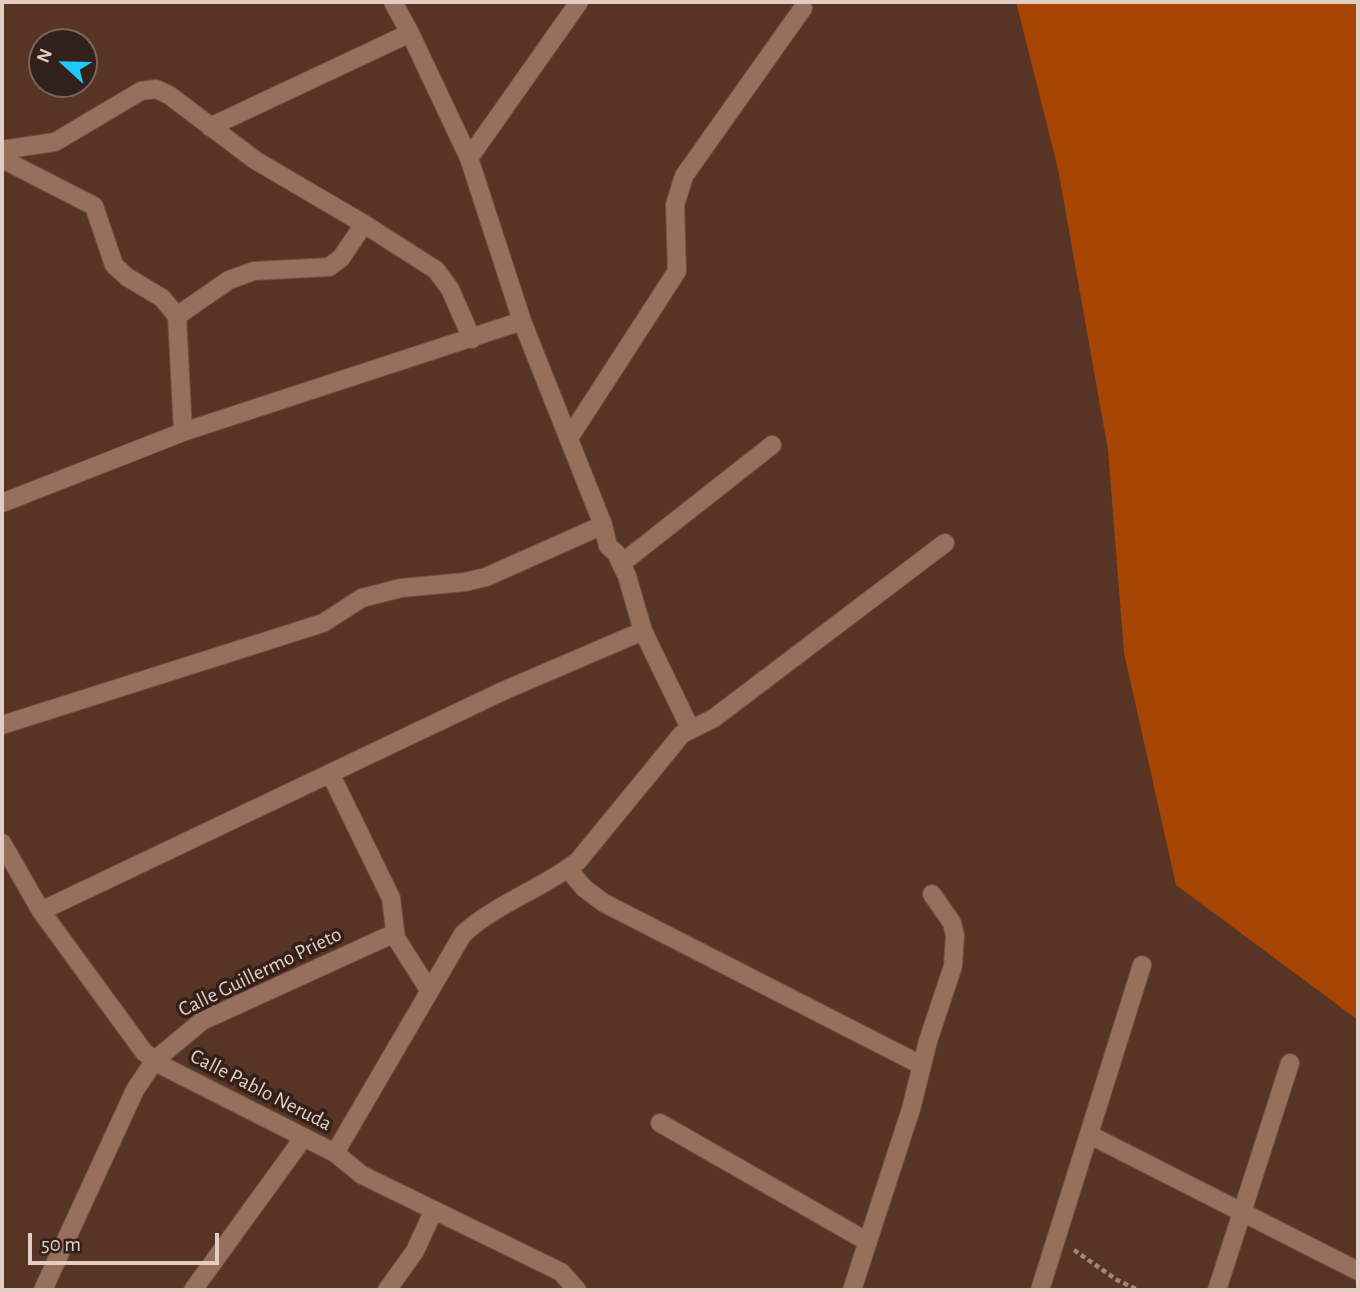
<!DOCTYPE html>
<html>
<head>
<meta charset="utf-8">
<style>
  body { margin:0 }
  #map { position:relative; width:1360px; height:1292px; overflow:hidden; background:#583424; font-family:"Alegreya Sans",sans-serif }
  canvas { display:block }
  .frame { position:absolute; inset:0; border:4px solid #e3ccc2; pointer-events:none }
  .north { position:absolute; left:28px; top:28px; width:70px; height:70px; box-sizing:border-box; background:#32211a; border:2px solid #79655d; border-radius:50%; rotate:292deg; font-size:19px; font-weight:700; line-height:28px; text-align:center; color:#e3ccc2 }
  .north::after { content:''; display:block; margin:auto; width:24px; height:32px; background:#1dc9fd; clip-path:polygon(50% 0,100% 100%,50% 72%,0 100%) }
  .scale { position:absolute; left:28px; top:1233px; width:191px; height:32px; box-sizing:border-box; border:4px solid #e3ccc2; border-top:0; padding-left:9px; font-size:21px; line-height:24px; white-space:nowrap; color:#e3ccc2; -webkit-text-stroke:5px #32211a; paint-order:stroke }
</style>
</head>
<body>
<div id="map">
<canvas width="1360" height="1292"></canvas>
<div class="frame"></div>
<div class="north">N</div>
<div class="scale">50 m</div>
</div>
<script>
const context = document.querySelector('canvas').getContext('2d');
context.lineJoin = 'round';
function fill(path, color) { context.fillStyle = color; context.fill(path, 'evenodd'); }
function strokePath(path, color, width, dash) { context.strokeStyle = color; context.lineWidth = width; context.lineCap = dash ? 'butt' : 'round'; context.setLineDash(dash || []); context.stroke(path); }
function label(font, color, halo, rows, align = 'center') {
  context.font = font + ' "Alegreya Sans",sans-serif'; context.lineWidth = 7; context.setLineDash([]); context.textBaseline = 'middle'; context.strokeStyle = halo; context.fillStyle = color; for (const [text, x, y, turn = 0] of rows) {
    context.save(); context.translate(x, y); context.rotate((+turn || 0) * Math.PI / 180); context.textAlign = isNaN(turn) ? turn : align; if (halo) context.strokeText(text, 0, 0); context.fillText(text, 0, 0); context.restore();
  }
}
const green = new Path2D(`
  M1016,2H1358V1020L1176,885L1124,653L1108,450L1058,169Z`);
const path = new Path2D(`
  M1074,1250L1117,1280L1138,1290`);
const minor = new Path2D(`
  M393,2L410,33L469,158L522,321L603,525L608,546L616,553L627,576L643,631L690,728
  M210,127L410,33
  M2,150L55,142L141,91L156,89L169,95L255,160L364,224
  M469,158L579,2
  M2,159L94,206L114,265L127,277L162,298L177,316L183,432
  M177,316L229,280L254,271L329,267L341,258L364,224L436,270L450,289L472,339
  M569,438L677,271L675,205L684,176L803,8
  M2,503L183,432L522,321
  M622,563L772,445
  M2,725L323,623L362,598L401,588L465,582L486,577L603,525
  M330,773L391,898L396,938L429,990
  M2,843L41,911L144,1052L163,1066L335,1153L362,1175L561,1272L577,1290
  M568,869L584,888L604,903L921,1065
  M41,911L503,691L643,631
  M660,1123L868,1242
  M1090,1135L1358,1271
  M335,1153L463,934C497,903 542,889 578,861L682,734L714,718L945,543
  M43,1290L135,1090L155,1060L202,1021L395,933
  M193,1290L304,1137
  M387,1290L415,1251L433,1212
  M852,1290L911,1109L928,1041L953,966L955,935L952,923L932,894
  M1040,1290L1142,965
  M1217,1290L1290,1063`);
const streetNames = [
  ["Calle Guillermo Prieto",260,972,-26],
  ["Calle Pablo Neruda",261,1090,27]
];
fill(green, '#a64504');
strokePath(minor, '#6e5042', 20);
strokePath(path, '#a38679', 4.5, [5, 3.5]);
strokePath(minor, '#976f5d', 18);
label('21px', '#e3ccc2', '#32211a', streetNames);
</script>
</body>
</html>
